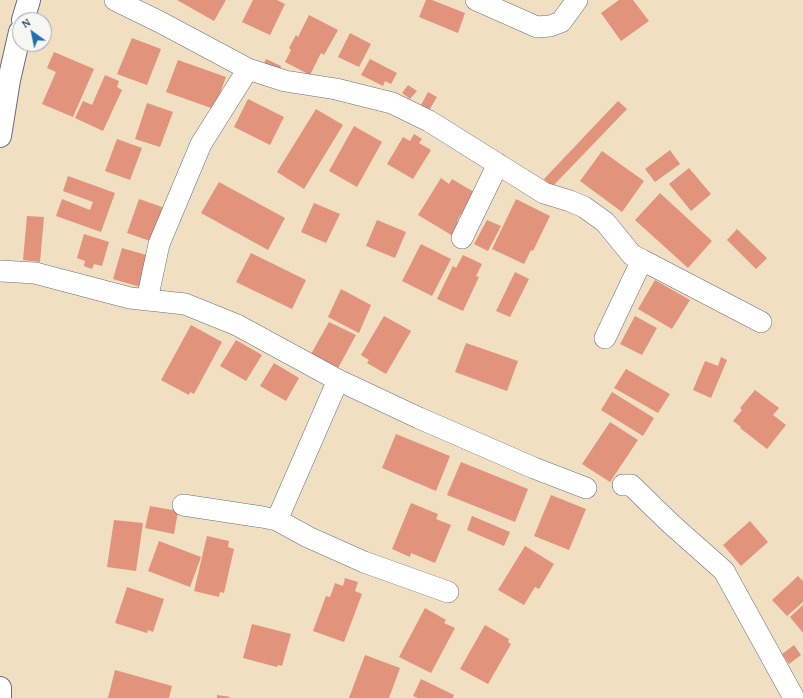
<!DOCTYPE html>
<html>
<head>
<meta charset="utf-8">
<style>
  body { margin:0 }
  #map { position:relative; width:803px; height:698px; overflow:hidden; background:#f1dfc1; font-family:"Gentium Book Plus",serif }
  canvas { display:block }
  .north { position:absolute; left:12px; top:12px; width:40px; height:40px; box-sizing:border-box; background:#f6f6f2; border:1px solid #9ea6b7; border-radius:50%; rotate:327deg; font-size:11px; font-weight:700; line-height:16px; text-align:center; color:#1b2f5e }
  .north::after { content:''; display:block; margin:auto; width:14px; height:18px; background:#1f6fb2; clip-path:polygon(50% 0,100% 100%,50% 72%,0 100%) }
</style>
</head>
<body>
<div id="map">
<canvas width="803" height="698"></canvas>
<div class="north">N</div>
</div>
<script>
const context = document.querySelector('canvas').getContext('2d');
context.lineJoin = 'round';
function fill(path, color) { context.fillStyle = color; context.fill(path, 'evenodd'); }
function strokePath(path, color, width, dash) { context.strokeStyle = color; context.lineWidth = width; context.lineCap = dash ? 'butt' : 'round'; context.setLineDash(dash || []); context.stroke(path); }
const building = new Path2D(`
  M177,0H226L214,21Z
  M253,0H277L285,4L270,35L242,22Z
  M426,0H432L465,13L458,33L419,17Z
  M619,0H633L649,21L621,41L601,13Z
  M309,15L338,30L324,55L321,53L310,75L285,62L291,50L289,48L296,35L298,37Z
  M350,33L371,44L359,67L338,57Z
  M132,38L161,49L147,85L117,74Z
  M54,52L94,69L73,117L42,104L56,72L47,68Z
  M266,59L281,66L276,77L261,70Z
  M370,59L397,73L391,84L385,81L383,86L361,75Z
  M178,60L226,77L214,109L166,92Z
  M105,75L119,81L117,87L122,90L103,131L75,118L83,101L92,105Z
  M408,85L417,91L410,99L402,93Z
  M428,92L437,97L428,112L420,107Z
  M248,99L284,117L270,145L234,127Z
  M618,101L627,109L552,187L544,179Z
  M147,103L173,112L160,147L135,139Z
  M316,109L343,125L304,189L277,172Z
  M354,126L382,142L357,187L329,171Z
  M414,134L422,139L419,143L431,150L413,179L387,164L403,137L410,141Z
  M117,139L142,148L130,180L105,171Z
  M670,150L680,164L655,182L645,169Z
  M602,151L644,181L622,212L580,181Z
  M689,168L711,194L691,211L669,184Z
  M68,176L115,193L101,232L56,216L62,199L90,210L93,202L63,191Z
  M441,178L449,184L452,179L474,192L467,216L461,214L457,221L460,223L453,236L418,215Z
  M219,182L285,218L268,250L201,213Z
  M660,193L712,241L688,268L635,220Z
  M139,199L165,208L153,242L127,233Z
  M516,199L550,216L533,251L531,250L524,264L492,249Z
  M314,203L340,214L326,243L301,232Z
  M27,216L44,217L40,262L23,260Z
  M377,220L406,232L395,258L366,246Z
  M487,220L501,226L488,251L474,244Z
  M737,229L767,258L756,269L727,240Z
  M84,234L109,242L102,266L94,264L92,269L84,266L85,261L77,258Z
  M421,244L451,259L432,296L402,281Z
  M122,248L153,257L144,288L113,279Z
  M251,253L306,280L292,309L236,282Z
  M463,255L482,264L476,276L479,277L463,311L437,299L453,266L456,268Z
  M515,272L529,279L510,317L496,311Z
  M655,280L690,300L672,329L638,309Z
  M341,289L371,305L359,333L328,317Z
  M384,316L411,331L386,374L367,363L369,360L361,355Z
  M635,316L657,328L642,355L620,344Z
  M329,322L356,335L338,368L311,354Z
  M191,325L222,342L194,394L190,392L189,395L161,380Z
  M236,340L262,355L246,381L220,366Z
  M466,343L518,361L507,391L455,372Z
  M721,357L727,360L711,398L693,390L705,361L718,366Z
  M274,363L299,378L286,401L260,386Z
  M626,369L670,394L658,413L614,388Z
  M755,390L779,408L773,415L786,425L767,449L740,428L741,427L733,421L742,410L740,408Z
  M612,392L654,418L643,436L601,410Z
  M610,422L638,440L610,482L582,464Z
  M396,434L450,456L436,491L382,468Z
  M461,462L528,489L515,522L447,495Z
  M551,495L586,509L569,550L534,536Z
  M411,503L438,514L436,519L451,525L435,563L411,553L410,557L392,549Z
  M150,506L178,511L174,534L145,528Z
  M472,516L510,532L504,546L467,530Z
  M114,520L143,523L136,571L107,567Z
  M750,521L768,542L741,566L723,545Z
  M207,536L229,541L228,547L234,549L224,593L220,592L219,597L194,591Z
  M159,541L201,557L190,587L148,571Z
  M525,546L554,564L539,589L535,587L524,605L498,590Z
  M798,576L803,581V602L787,616L772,600Z
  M345,578L358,582L355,591L362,594L344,642L313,631L326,596L330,597L335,583L343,586Z
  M127,587L164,599L153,632L148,630L147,633L115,623Z
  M803,605V633L790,617Z
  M425,608L446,620L444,623L455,628L431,673L399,657Z
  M252,624L291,634L282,666L278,665L277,667L243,658Z
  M485,625L509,639L508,642L511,644L488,684L460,669Z
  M794,645L801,655L789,664L782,654Z
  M365,655L400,668L389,698H349Z
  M115,670L172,686L169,698H108Z
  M421,679L454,695L453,698H418L413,696Z
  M217,695L230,697L229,698H217Z`);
const minor = new Path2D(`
  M115,0L160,22L248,69L285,81L336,89L392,103L429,121L544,193L570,201L584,207L605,222L632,255L642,260L605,338
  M476,0L537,27L550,26L561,22L577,0
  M462,238L498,164
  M642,260L761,322
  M0,271L35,273L130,298L185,304L237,325L338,380L419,418L534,468L586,488
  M147,300L159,244L201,144L248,69
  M623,485H631L670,523L724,571L794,698
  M183,505L262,517L277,520L308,537L364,562L448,592
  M277,520L338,380`);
const secondary = new Path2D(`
  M23,20L29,0
  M0,136L9,80L20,32
  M0,688V698`);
fill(building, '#e1937b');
strokePath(minor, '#666d81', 22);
strokePath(secondary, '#666d81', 24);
strokePath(minor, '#fff', 21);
strokePath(secondary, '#fff', 22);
</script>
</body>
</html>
